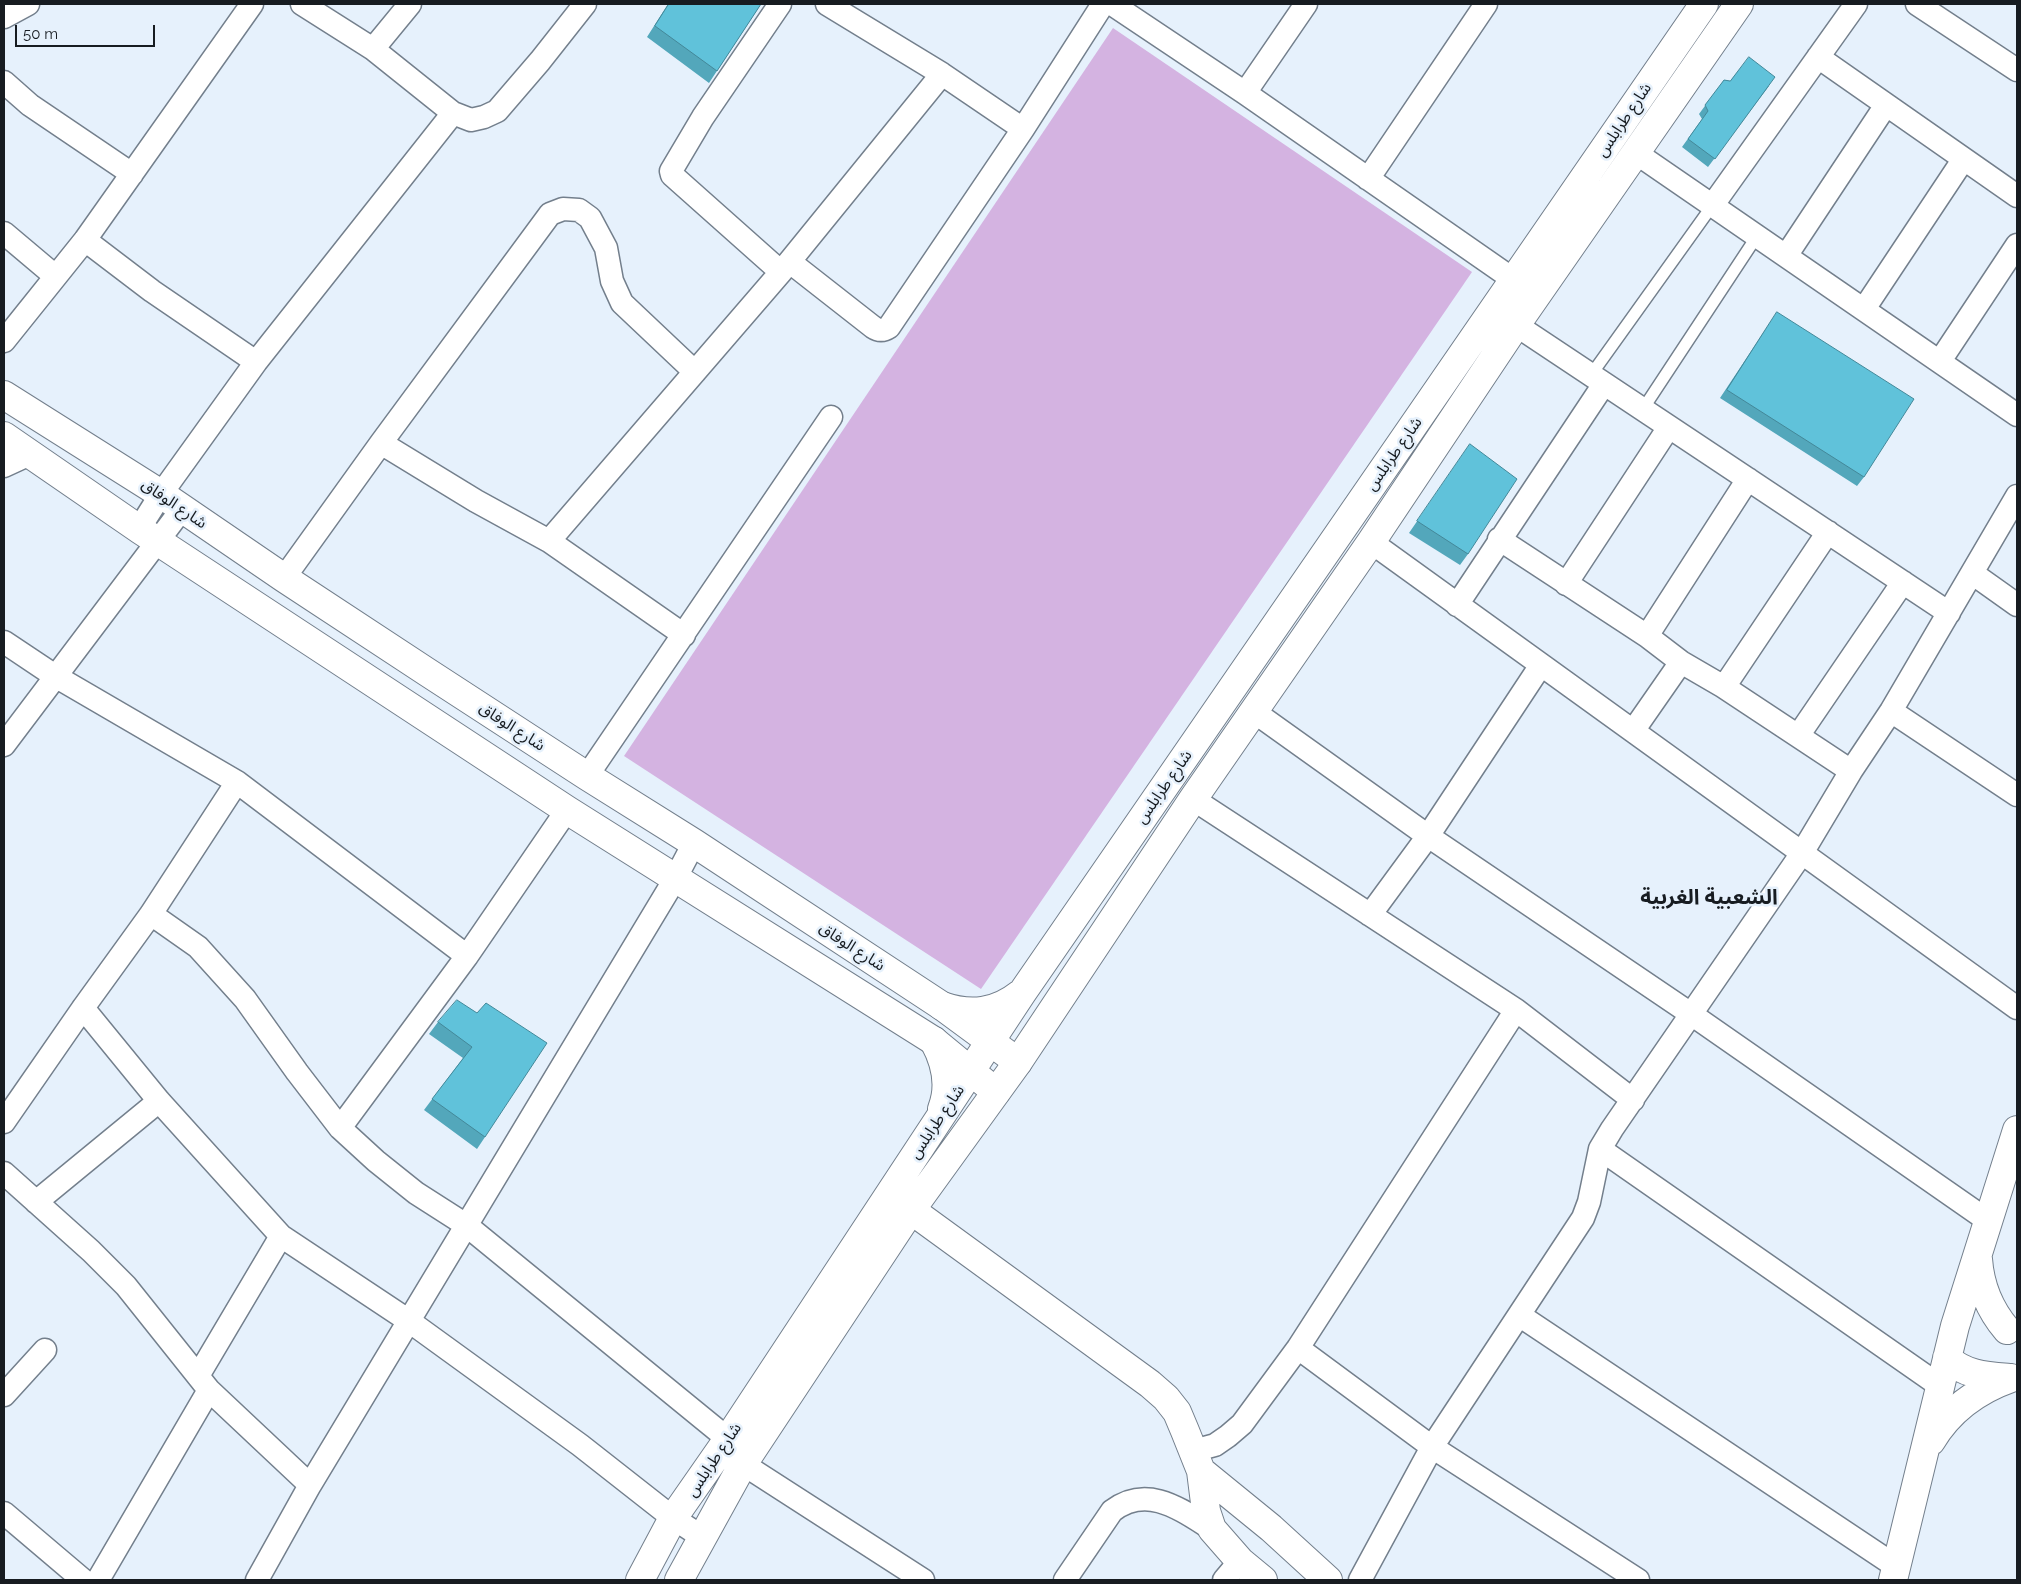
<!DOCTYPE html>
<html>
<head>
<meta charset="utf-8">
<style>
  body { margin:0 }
  #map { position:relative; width:2021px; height:1584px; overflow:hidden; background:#e6f1fc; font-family:Raleway,sans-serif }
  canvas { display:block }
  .frame { position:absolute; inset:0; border:5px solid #171c21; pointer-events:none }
  .scale { position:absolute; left:15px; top:25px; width:140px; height:22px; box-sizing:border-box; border:2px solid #171c21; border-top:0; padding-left:6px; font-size:15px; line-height:18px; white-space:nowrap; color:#171c21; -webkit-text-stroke:4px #e6f1fc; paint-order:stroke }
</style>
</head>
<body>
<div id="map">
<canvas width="2021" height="1584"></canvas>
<div class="frame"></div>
<div class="scale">50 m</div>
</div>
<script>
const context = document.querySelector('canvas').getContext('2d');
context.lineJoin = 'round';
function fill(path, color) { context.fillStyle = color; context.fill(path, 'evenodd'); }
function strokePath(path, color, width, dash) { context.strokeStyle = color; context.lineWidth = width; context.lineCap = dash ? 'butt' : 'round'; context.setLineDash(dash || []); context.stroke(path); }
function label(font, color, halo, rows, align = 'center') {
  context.font = font + ' Raleway,"Noto Sans Arabic",sans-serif'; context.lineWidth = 5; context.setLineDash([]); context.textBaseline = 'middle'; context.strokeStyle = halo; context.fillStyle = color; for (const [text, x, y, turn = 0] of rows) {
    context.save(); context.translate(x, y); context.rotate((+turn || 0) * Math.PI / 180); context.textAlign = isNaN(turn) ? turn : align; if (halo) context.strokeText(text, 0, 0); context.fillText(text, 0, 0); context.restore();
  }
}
const green = new Path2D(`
  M1113,28L1472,272L981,989L624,756Z`);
const service = new Path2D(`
  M1591,375L1712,206
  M1643,409L1757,236`);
const minor = new Path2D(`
  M302,4L373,49L453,113L471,120L484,117L497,111L540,61L585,4
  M780,4L703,117L671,171L672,175L781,272
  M827,4L942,74L1023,129
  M1112,4L1245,93L1527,289
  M1917,4L2017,70
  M4,17L28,4
  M373,49L410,4
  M1818,57L2017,196
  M4,82L30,105L132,174
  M1245,93L1306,4
  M1636,153L2017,415
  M1368,179L1486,4
  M1712,206L1856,4
  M4,233L55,276
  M85,240L152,291L256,362
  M1786,256L1886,105
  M790,262L873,327C879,331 883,331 889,327L1023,129L1103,4
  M1864,309L1963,160
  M1516,325L1949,613
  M4,341L85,240L252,4
  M1940,361L2017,245
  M381,443L476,501L549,541L684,635
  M4,466L30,454
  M139,529L161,494L256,362L453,113
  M1499,539L1647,636L1681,662L1724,687L1851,771
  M549,541L781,272L942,74
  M1371,542L2017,1008
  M1972,573L2017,605
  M284,578L381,443L550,214L563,209L579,210L590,218L606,248L612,281L622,303L695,372
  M1566,584L1669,427
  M1457,605L1604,384
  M1647,636L1748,479
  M4,642L55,676L237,782L467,956
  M1724,687L1828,532
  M1253,711L1428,836L1691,1014L1987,1220
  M1891,711L2017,795
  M1633,731L1681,662
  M1798,736L1903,582
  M4,745L182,509
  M587,776L831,417
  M1193,799L1516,1010L1633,1100
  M151,914L198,947L245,999L297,1072L340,1128L376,1161L416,1193L466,1225L728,1439
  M1370,915L1428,836L1541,665
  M83,1008L159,1101L281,1236L409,1321L580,1445L673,1518L702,1537
  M4,1122L83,1008L151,914L237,782
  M340,1128L467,956L567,810
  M1600,1149L1940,1386
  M4,1173L91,1251L126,1286L209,1390L310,1485
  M36,1202L159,1101
  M1519,1315L1897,1567
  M1298,1348L1432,1447L1638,1580
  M198,1376L281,1236
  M4,1395L45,1350
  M1193,1451L1215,1445L1228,1436L1242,1424L1298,1348L1516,1010
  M743,1464L923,1580
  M4,1513L83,1580
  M98,1580L209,1390
  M257,1580L310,1485L675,879L694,843
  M1065,1580L1112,1511C1147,1484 1180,1509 1212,1529
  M1224,1580L1240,1561
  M1360,1580L1432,1447L1583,1218L1589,1202L1600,1149L1612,1129L1802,853L1851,771L1891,711L2017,496`);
const tertiary = new Path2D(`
  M4,395L161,494L284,578L427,672L587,776L694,843L942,1006L1018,1062
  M4,436L139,529L567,810L934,1041L996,1092
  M911,1210L1150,1384L1166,1398L1177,1412L1185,1431L1201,1471L1206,1511L1212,1529L1240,1561L1263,1580
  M1978,1259C1980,1287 1989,1309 2007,1330
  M1947,1358C1964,1375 1987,1376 2011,1378
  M1931,1441C1950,1409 1977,1390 2011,1378
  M1201,1471L1271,1528L1328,1580
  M1893,1580L1955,1326L2017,1130`);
const secondary = new Path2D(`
  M942,1006C971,1016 996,1013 1020,994
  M934,1041C946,1063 951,1086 942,1109
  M640,1580L673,1518L728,1439L1022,993L1704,4
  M679,1580L743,1464L911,1210L1018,1062L1193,799L1371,542L1516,325L1739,4`);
const wall = new Path2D(`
  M668,4H761L709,83L647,37Z
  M1724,80L1730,81L1769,86L1708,167L1682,147L1702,119L1699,114Z
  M1777,312L1864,477L1857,486L1720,398Z
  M1470,444L1468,554L1460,565L1409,533Z
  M477,1013L485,1137L477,1149L424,1110L463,1058L429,1034L438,1022Z`);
const building = new Path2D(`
  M669,4H761L717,71L655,26Z
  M1749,57L1775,77L1715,159L1688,139L1708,111L1705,105L1724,80L1730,81Z
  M1777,312L1914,399L1864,477L1727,390Z
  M1470,444L1517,479L1468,554L1417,521Z
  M457,1000L477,1013L486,1003L547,1043L485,1137L432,1099L472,1047L438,1022Z`);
const streetNames = [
  ["شارع طرابلس",1624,120,-56],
  ["شارع طرابلس",1394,454,-55],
  ["شارع الوفاق",174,504,34],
  ["شارع الوفاق",512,727,33],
  ["شارع طرابلس",1164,787,-55],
  ["شارع الوفاق",852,947,33],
  ["شارع طرابلس",937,1122,-56],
  ["شارع طرابلس",714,1460,-56]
];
const districtNames = [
  ["الشعبية الغربية",1709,898]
];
fill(green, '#d4b3e1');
strokePath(service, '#737f8c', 14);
strokePath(minor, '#737f8c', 25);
strokePath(tertiary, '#737f8c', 30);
strokePath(secondary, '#737f8c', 30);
strokePath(service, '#fff', 11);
strokePath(minor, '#fff', 22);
strokePath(tertiary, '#fff', 28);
strokePath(secondary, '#fff', 28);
fill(wall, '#53a7bb');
fill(building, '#60c2da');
strokePath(building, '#438899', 1);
label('16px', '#171c21', '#e6f1fc', streetNames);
label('bold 21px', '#171c21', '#e6f1fc', districtNames);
</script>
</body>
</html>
